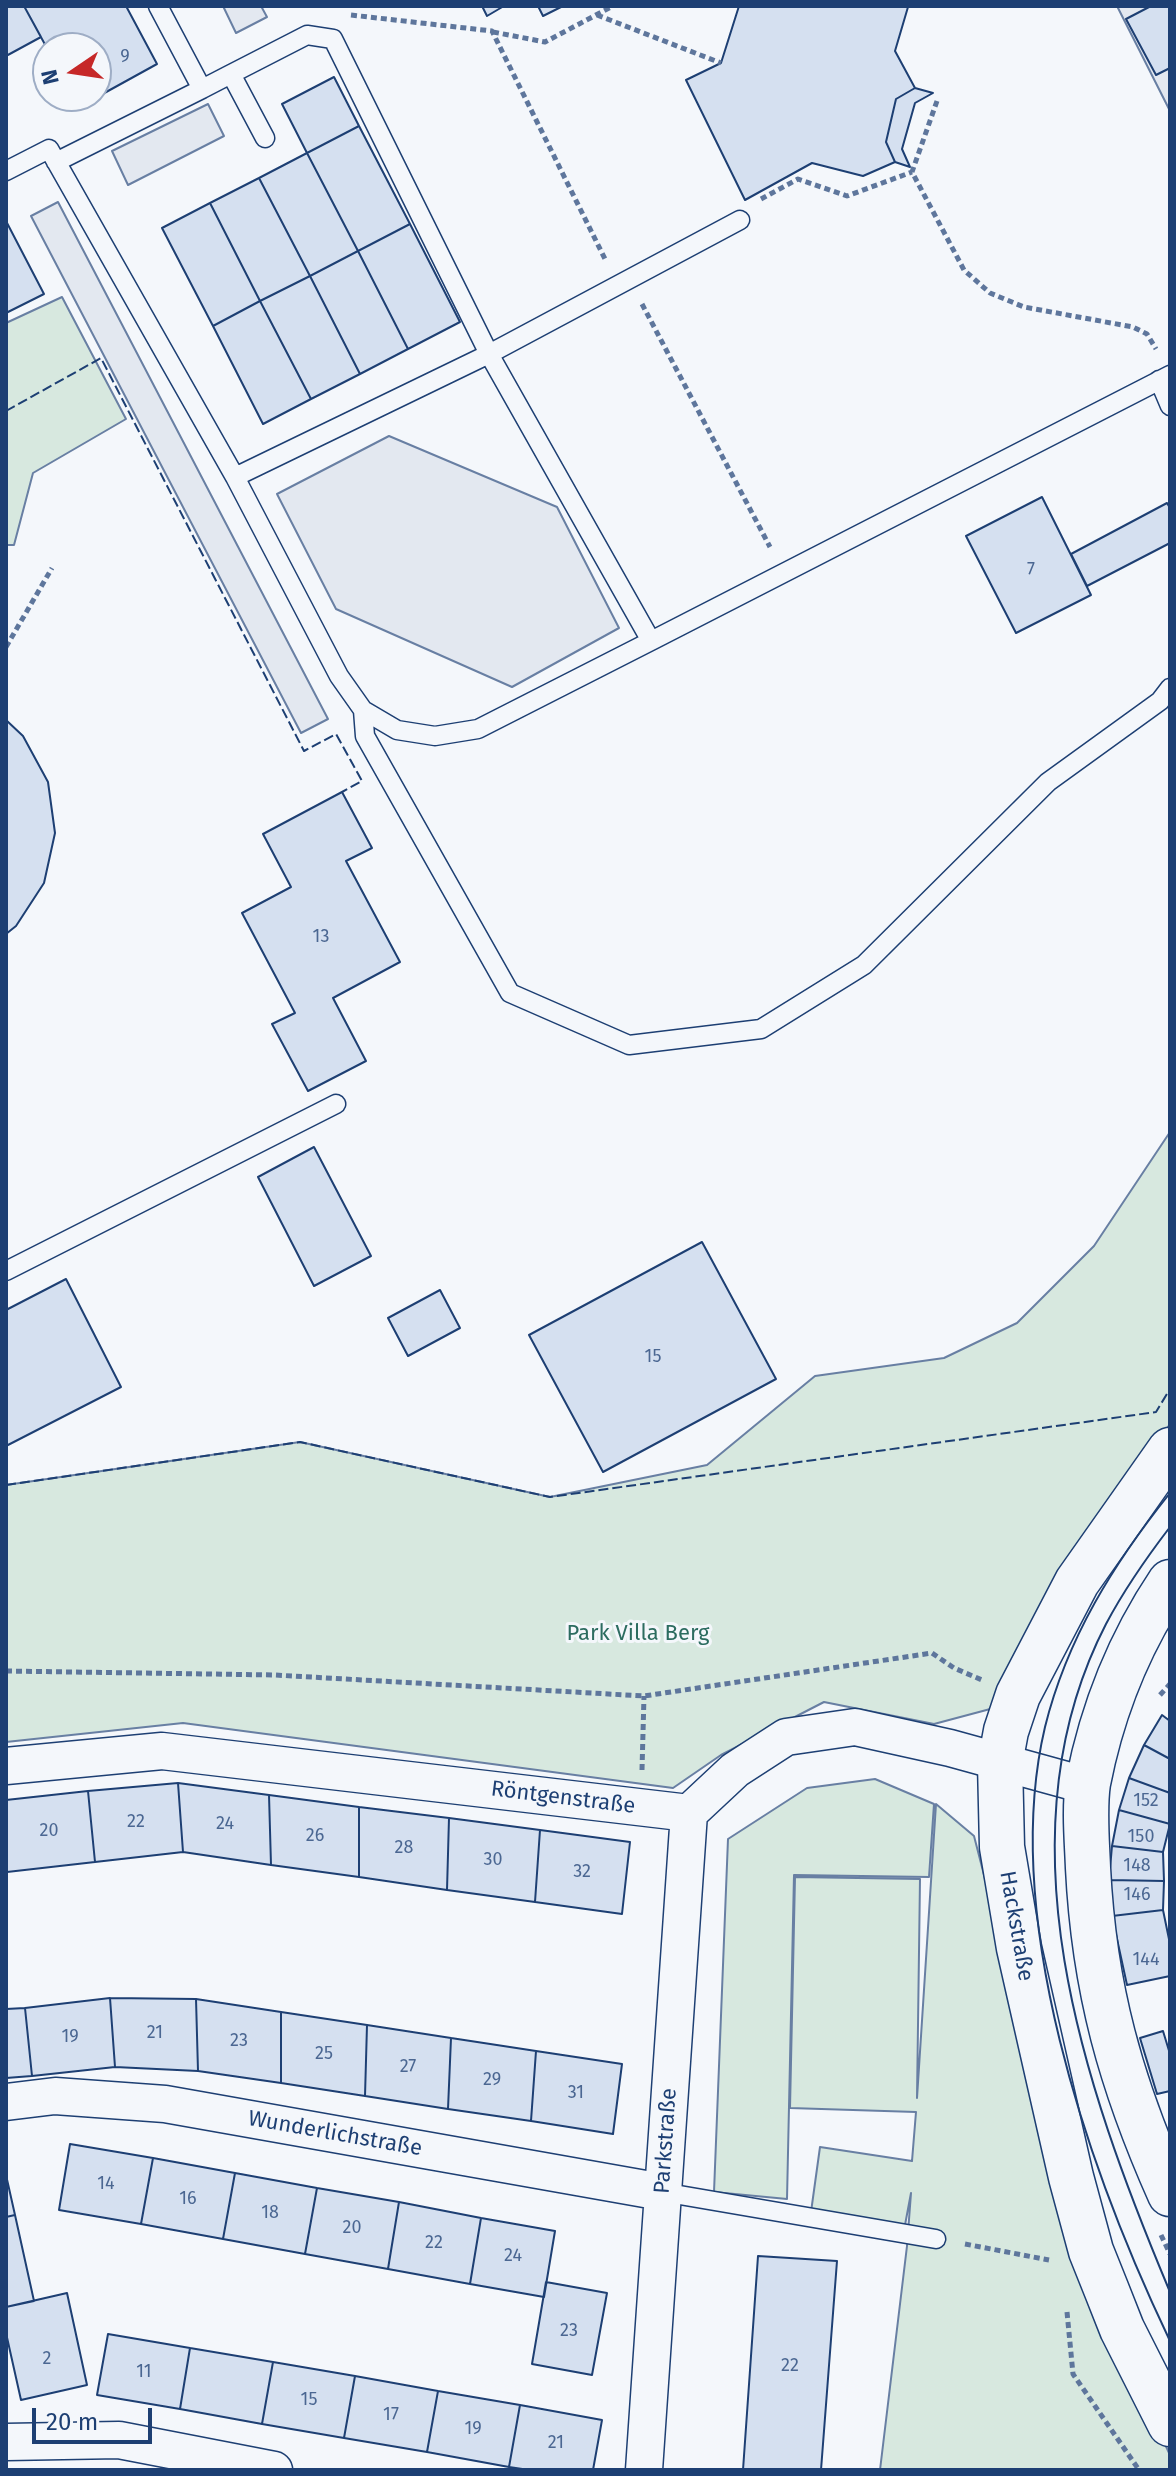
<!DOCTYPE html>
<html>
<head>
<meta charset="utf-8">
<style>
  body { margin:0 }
  #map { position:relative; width:1176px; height:2476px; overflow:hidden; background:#f4f7fb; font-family:"Fira Sans",sans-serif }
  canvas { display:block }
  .frame { position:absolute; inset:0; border:8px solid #1d3f73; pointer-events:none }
  .north { position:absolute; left:32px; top:32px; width:80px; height:80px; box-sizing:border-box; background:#f4f7fb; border:2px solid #9eadc5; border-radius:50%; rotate:257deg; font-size:22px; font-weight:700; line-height:32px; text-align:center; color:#1d3f73 }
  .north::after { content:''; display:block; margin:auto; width:28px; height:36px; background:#c62828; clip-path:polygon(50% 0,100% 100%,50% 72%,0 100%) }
  .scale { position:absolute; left:32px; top:2408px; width:120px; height:36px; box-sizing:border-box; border:4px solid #1d3f73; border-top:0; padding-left:10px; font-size:24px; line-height:28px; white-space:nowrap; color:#1d3f73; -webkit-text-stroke:6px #f4f7fb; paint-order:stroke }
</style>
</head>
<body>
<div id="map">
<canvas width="1176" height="2476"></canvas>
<div class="frame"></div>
<div class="north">N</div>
<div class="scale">20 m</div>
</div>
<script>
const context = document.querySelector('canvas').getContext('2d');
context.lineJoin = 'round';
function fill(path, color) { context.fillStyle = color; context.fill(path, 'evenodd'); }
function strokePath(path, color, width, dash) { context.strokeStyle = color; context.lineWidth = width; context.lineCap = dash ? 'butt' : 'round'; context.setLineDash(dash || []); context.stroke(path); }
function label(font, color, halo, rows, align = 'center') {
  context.font = font + ' "Fira Sans",sans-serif'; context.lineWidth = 6; context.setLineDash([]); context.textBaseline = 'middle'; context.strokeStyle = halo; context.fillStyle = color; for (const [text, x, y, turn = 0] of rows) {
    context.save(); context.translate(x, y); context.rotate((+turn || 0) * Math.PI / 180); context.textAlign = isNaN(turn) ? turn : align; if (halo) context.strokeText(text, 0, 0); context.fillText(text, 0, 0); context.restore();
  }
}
const green = new Path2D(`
  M62,297L126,419L33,473L14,545H6V323Z
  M1170,1132V1424L1083,1546L994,1708L934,1724L824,1702L721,1755L673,1788L183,1723L6,1742V1485L300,1442L550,1497L707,1465L815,1376L944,1358L1017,1323L1094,1246Z
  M875,1779L934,1804L929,1877L794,1875L787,2199L714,2192L728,1839L807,1788Z
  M936,1804L974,1836L1088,2280L1170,2455V2470H880L907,2246L911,2193L905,2225L811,2212L820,2147L912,2161L916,2112L790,2108L795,1877L920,1879L917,2098Z`);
const parking = new Path2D(`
  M223,6H261L267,17L236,33Z
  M1117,6H1170V111Z
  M208,104L224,136L128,185L112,151Z
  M58,202L328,719L301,733L31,216Z
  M389,436L557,507L619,628L512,687L336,609L277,494Z`);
const building = new Path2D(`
  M6,6H24L41,37L6,56Z
  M24,6H126L157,64L79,107L73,96H96V48H48V50Z
  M482,6H504L487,16Z
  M538,6H563L543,16Z
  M739,6L908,7L895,51L915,88L896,99L886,142L895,162L863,176L812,163L745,200L686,80L721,63Z
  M1151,6H1170V68L1156,75L1126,19Z
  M334,77L359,126L307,153L282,104Z
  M915,88L933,93L915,103L902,149L910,167L895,162L886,142L896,99Z
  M359,126L410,224L358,251L307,153Z
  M307,153L358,251L310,276L259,178Z
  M259,178L310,276L260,301L210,203Z
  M210,203L260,301L213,326L162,228Z
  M6,221L44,294L6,313Z
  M410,224L460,322L408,349L358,251Z
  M358,251L408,349L360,374L310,276Z
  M310,276L360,374L311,399L260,301Z
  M260,301L311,399L263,424L213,326Z
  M1042,497L1091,595L1016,633L966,536Z
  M1167,503L1170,508V543L1087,586L1071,554Z
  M6,720L23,736L48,782L55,833L44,883L16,926L6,934Z
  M342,792L372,848L346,861L400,962L333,998L366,1061L308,1091L272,1024L295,1013L242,913L291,887L263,834Z
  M314,1147L371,1256L314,1286L258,1177Z
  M702,1242L776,1379L603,1472L529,1335Z
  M66,1279L121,1387L6,1446V1310Z
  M440,1290L460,1328L408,1356L388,1318Z
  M1162,1715L1170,1721V1759L1144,1745Z
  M1144,1745L1170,1759V1793L1129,1778Z
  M1129,1778L1170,1793V1824L1119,1810Z
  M178,1783L183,1852L95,1862L88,1791Z
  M178,1783L269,1795L271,1865L183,1852Z
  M88,1791L95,1862L7,1872L6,1800Z
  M269,1795L359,1807V1877L271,1865Z
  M359,1807L449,1818L447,1890L359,1877Z
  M1119,1810L1170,1824L1163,1852L1112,1846Z
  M449,1818L540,1830L535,1902L447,1890Z
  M540,1830L630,1842L622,1914L535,1902Z
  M1112,1846L1163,1852L1164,1881L1109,1880Z
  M1109,1880L1164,1881L1163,1910L1112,1916Z
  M1163,1910L1170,1944V1976L1127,1985L1112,1916Z
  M110,1998L115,2067L32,2076L25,2008Z
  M110,1998L196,1999L198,2071L115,2067Z
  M196,1999L281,2012V2083L198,2071Z
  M25,2008L32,2076L6,2078V2009Z
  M281,2012L367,2025L365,2096L281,2083Z
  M367,2025L451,2038L448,2109L365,2096Z
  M1163,2031L1170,2054V2091L1157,2094L1140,2038Z
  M451,2038L536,2051L531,2121L448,2109Z
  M536,2051L622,2064L613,2134L531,2121Z
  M70,2144L153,2158L141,2224L59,2210Z
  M153,2158L235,2173L223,2239L141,2224Z
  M235,2173L317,2188L305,2254L223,2239Z
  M6,2175L15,2215L6,2217Z
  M317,2188L399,2202L388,2269L305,2254Z
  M399,2202L481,2218L470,2284L388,2269Z
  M15,2215L34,2301L6,2307V2217Z
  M481,2218L555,2231L544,2297L470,2284Z
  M758,2256L837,2261L821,2470H743Z
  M546,2282L607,2293L592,2375L532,2364Z
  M67,2293L87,2385L21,2400L6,2333V2307Z
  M108,2334L190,2348L180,2409L97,2395Z
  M190,2348L273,2362L262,2424L180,2409Z
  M273,2362L355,2376L344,2438L262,2424Z
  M355,2376L438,2391L427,2452L344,2438Z
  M438,2391L520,2405L509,2467L427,2452Z
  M520,2405L602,2420L593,2470H529L509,2467Z`);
const path = new Path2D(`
  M351,15L492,31L606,261
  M597,15L721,63
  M493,32L545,42L613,6
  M937,101L912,172L964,270L990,293L1024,307L1133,327L1147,334L1156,349
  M761,199L798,179L847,196L912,172
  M642,304L770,547
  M6,647L52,568
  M6,1671L275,1675L644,1696L932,1653L954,1668L982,1680
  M1160,1695L1170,1684
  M642,1770L644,1696
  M1161,2235L1170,2254
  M965,2244L1049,2260
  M1067,2312L1073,2374L1139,2470`);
const service = new Path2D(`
  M231,74L307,35L333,39L489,354L651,641L1170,375
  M202,89L231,74L265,138
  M56,162L202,89L158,6
  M6,171L49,149L235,477L489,354L740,220
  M1159,380L1170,406
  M235,477L339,676L363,710L397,730L435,736L478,729L651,641
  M363,710L365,736L510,993L629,1045L761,1029L864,965L1048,782L1160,701L1170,688
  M6,1271L336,1104
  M662,2192L936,2239`);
const minor = new Path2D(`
  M6,1766L162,1751L689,1813L735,1770L786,1737L855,1727L950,1748L1088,1786
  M6,2102L55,2096L165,2104L662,2192
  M6,2442L119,2440L274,2470
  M644,2470L689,1813`);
const secondary = new Path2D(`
  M1170,1450L1077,1582L1018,1695L1006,1731L1000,1763L1002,1847L1019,1948L1071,2177L1091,2251L1107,2291L1122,2329L1170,2424
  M1170,1582C1129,1643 1102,1711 1088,1783C1084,1809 1087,1841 1088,1868C1094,1989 1121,2084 1170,2194`);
const tram = new Path2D(`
  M1170,1493C1114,1563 1067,1638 1045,1727C1000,1917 1088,2169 1170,2341
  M1170,1527C1147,1557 1124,1590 1106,1624C996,1837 1084,2087 1170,2292`);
const fence = new Path2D(`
  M6,411L101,358L304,751L336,734L362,781L342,792
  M6,1485L300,1442L550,1497L1156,1412L1170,1389`);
const numberNames = [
  ["9",125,57],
  ["7",1031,570],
  ["13",321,937],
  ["15",653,1357],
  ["152",1146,1801],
  ["22",136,1822],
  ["24",225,1824],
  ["20",49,1831],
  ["26",315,1836],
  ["150",1141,1837],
  ["28",404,1848],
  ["30",493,1860],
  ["148",1137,1866],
  ["32",582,1872],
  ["146",1137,1895],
  ["144",1146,1960],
  ["21",155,2033],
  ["19",70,2037],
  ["23",239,2041],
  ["25",324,2054],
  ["27",408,2067],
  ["29",492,2080],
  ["31",576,2093],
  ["14",106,2184],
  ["16",188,2199],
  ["18",270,2213],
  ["20",352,2228],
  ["22",434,2243],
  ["24",513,2256],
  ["23",569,2331],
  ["2",47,2359],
  ["22",790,2366],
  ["11",144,2372],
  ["15",309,2400],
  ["17",391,2415],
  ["19",473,2429],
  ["21",556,2443]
];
const parkNames = [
  ["Park Villa Berg",638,1634]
];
const streetNames = [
  ["Röntgenstraße",563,1798,7],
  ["Hackstraße",1016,1926,80],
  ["Wunderlichstraße",335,2134,10],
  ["Parkstraße",666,2141,-86]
];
fill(green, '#d7e8df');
strokePath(green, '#687fa3', 2);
fill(parking, '#e3e8f0');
strokePath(parking, '#687fa3', 2);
fill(building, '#d5e0f0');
strokePath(building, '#1d3f73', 2);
strokePath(service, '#1d3f73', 21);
strokePath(minor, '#1d3f73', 39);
strokePath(secondary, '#1d3f73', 47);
strokePath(path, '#5e769c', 5, [6, 4]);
strokePath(service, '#f4f7fb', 18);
strokePath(minor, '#f4f7fb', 36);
strokePath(secondary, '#f4f7fb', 44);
strokePath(tram, '#1d3f73', 2);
strokePath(fence, '#1d3f73', 2, [10, 4]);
label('18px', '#4b6792', null, numberNames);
label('22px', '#2c6c60', '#f4f7fb', parkNames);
label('22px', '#1d3f73', '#f4f7fb', streetNames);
</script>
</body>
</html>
